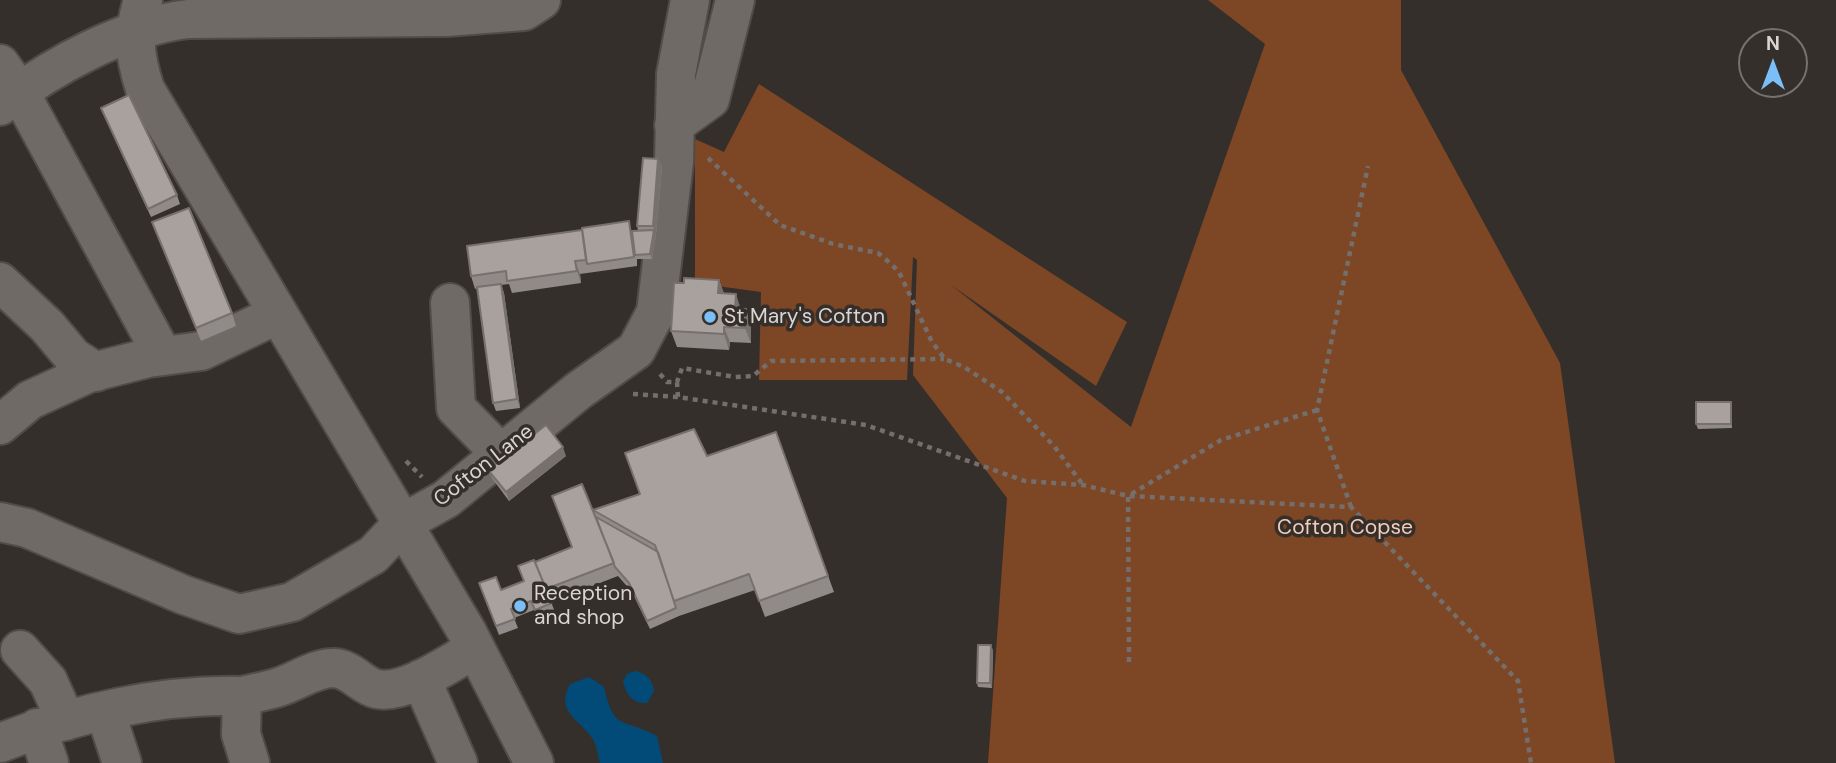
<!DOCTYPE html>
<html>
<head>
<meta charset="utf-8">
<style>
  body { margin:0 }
  #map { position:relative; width:1836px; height:763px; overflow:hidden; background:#352f2c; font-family:"DM Sans",sans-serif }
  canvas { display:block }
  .north { position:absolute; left:1738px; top:28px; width:70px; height:70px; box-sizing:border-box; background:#352f2c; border:2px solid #77716f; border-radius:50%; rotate:0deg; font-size:19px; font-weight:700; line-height:28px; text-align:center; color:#d9d5d3 }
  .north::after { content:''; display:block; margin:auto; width:24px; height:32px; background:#7abff8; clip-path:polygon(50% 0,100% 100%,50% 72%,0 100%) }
</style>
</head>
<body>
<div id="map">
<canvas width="1836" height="763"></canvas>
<div class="north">N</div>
</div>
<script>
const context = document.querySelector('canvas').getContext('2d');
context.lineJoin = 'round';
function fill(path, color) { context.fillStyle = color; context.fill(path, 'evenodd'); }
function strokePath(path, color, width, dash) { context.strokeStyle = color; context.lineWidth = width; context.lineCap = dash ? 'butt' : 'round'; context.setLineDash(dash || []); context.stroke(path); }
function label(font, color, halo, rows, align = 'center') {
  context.font = font + ' "DM Sans",sans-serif'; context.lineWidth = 7; context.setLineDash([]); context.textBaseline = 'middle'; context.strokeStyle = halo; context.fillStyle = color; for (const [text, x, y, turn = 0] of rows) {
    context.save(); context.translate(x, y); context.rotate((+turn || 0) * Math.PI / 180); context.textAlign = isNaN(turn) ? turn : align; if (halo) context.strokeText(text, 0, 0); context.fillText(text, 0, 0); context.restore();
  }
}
const green = new Path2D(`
  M1208,0H1401V70L1560,363L1615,763H988L1007,498L913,375L917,260L913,257L907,380H759L761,292L695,283V139L724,152L759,84L1127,322L1096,386L951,285L1131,427L1265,44Z`);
const water = new Path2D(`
  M635,671C647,674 652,679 654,691L647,703C633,704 626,695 623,681L627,674Z
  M589,677L604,687C614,732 622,717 657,736L663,763H600C598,756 597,748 594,741C582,720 554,713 570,684Z`);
const path = new Path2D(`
  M708,158L780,225L833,244L878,253L890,263L899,272L932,342L945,359L964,367L1002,392L1054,446L1083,485
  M660,374L667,382H677L682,368L735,377L753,376L771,361L944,359
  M677,382L678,397
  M633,394L678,397L866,425L1025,481L1083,485L1128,496L1351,507L1518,681L1531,763
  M406,461L422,477
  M1351,507L1317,410L1368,166
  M1129,662L1128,496L1221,440L1317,410`);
const minor = new Path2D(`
  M143,0C132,35 134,54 145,89L467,632L534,763
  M446,17L524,11L541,0
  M0,64L19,91L163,356
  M0,106C52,66 123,27 188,19L446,17L449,0
  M674,125L710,99L735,0
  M0,282L47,326L73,357L96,372
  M450,303L456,408L502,455
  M0,425L30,400L89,373L148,358L201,351L278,314
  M0,522L27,528L184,595L239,614L292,602L373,555L403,523L446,499L578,391L636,350L656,312L674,162L676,74L690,0
  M20,650L48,681L66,721
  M421,679L458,763
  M105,711L122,763
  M37,728L49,763
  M0,743C75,713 161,694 242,696
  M250,763L241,734L242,696C254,693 267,691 279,687C298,681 314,668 334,668C352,669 362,686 377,689C405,695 451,662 475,649`);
const wall = new Path2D(`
  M101,108L177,195L180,204L151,217Z
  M658,159L662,168L656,235L652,259H637V266L580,274L581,283L512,293L509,284L501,285L504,293L520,408L496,411L493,403L477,288L475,289L471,276L632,231L638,230L637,226Z
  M152,222L232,313L236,326L201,341Z
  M719,280L724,294L741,309L751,325V343L730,342L729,350L677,347L671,331L684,283Z
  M1732,406V428L1698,429L1696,424Z
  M776,432L834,592L765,617L755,590L679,616L650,629L632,592L618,576L551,602L555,612L538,619L534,610L514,618L518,628L499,635L479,583L501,590L523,581L572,547L593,510L640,494L707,456Z
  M566,456L509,501L492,478L488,470Z
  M993,650L992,688L978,687L977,683Z`);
const shadedWall = new Path2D(`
  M658,159L662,168L656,235L652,259L650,254L654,230L653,226Z
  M575,261L580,274L581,283L577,271Z
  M719,280L725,296L718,293Z
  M501,284L504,293L520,408L517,399Z
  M736,294L741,310L735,308Z
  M746,309L751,325V343L745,328Z
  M724,327L730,342L729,350L724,334Z
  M1731,402L1732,406V428L1731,424Z
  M563,447L566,456L509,501L506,492Z
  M991,645L993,650L992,688L990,683Z`);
const building = new Path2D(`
  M129,95L177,195L148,209L101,108Z
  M643,158L658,159L653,226H637Z
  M189,208L232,313L196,328L152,222Z
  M629,221L634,257L587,264L582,228Z
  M582,230L586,260L575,261L577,271L507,281L506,271L471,276L467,246Z
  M654,230L650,254L635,255L632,231Z
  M684,278L719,280L718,293L736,294L735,308L746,309L745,328L724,327V334L671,331L674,283H684Z
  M501,284L517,399L493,403L477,287Z
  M1696,402H1731V424H1696Z
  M546,425L563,447L506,492L488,470Z
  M694,429L707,456L776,432L828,576L759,601L749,574L674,601L655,545L593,510L640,494L625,453Z
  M582,484L614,563L546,589L535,562L572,547L552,496Z
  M596,517L658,552L676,608L647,621L629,583L615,567Z
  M534,560L552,603L535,610L531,601L511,609L515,619L496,626L479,583L496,577L501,590L524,581L518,566Z
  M978,645H991L990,683H977Z`);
const markers = [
  [710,317,7,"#7abff8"],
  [520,606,7,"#7abff8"]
];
const poiNames = [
  ["St Mary's Cofton",724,317],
  ["Reception",534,594],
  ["and shop",534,618]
];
const streetNames = [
  ["Cofton Lane",484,466,-38]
];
const parkNames = [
  ["Cofton Copse",1345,528]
];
fill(green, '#7d4624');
fill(water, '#024a77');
strokePath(minor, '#514c49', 42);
strokePath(path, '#746f6c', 4.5, [5, 5]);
strokePath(minor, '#706a66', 38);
fill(wall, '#908a88');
fill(shadedWall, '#76716f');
fill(building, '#a8a19e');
strokePath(building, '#76716f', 2);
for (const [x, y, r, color] of markers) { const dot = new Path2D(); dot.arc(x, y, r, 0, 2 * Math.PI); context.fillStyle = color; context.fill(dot); strokePath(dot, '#352f2c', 2.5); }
label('21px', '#d9d5d3', '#352f2c', poiNames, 'left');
label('21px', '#d9d5d3', '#352f2c', streetNames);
label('21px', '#f2cdb8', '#352f2c', parkNames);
</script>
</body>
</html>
